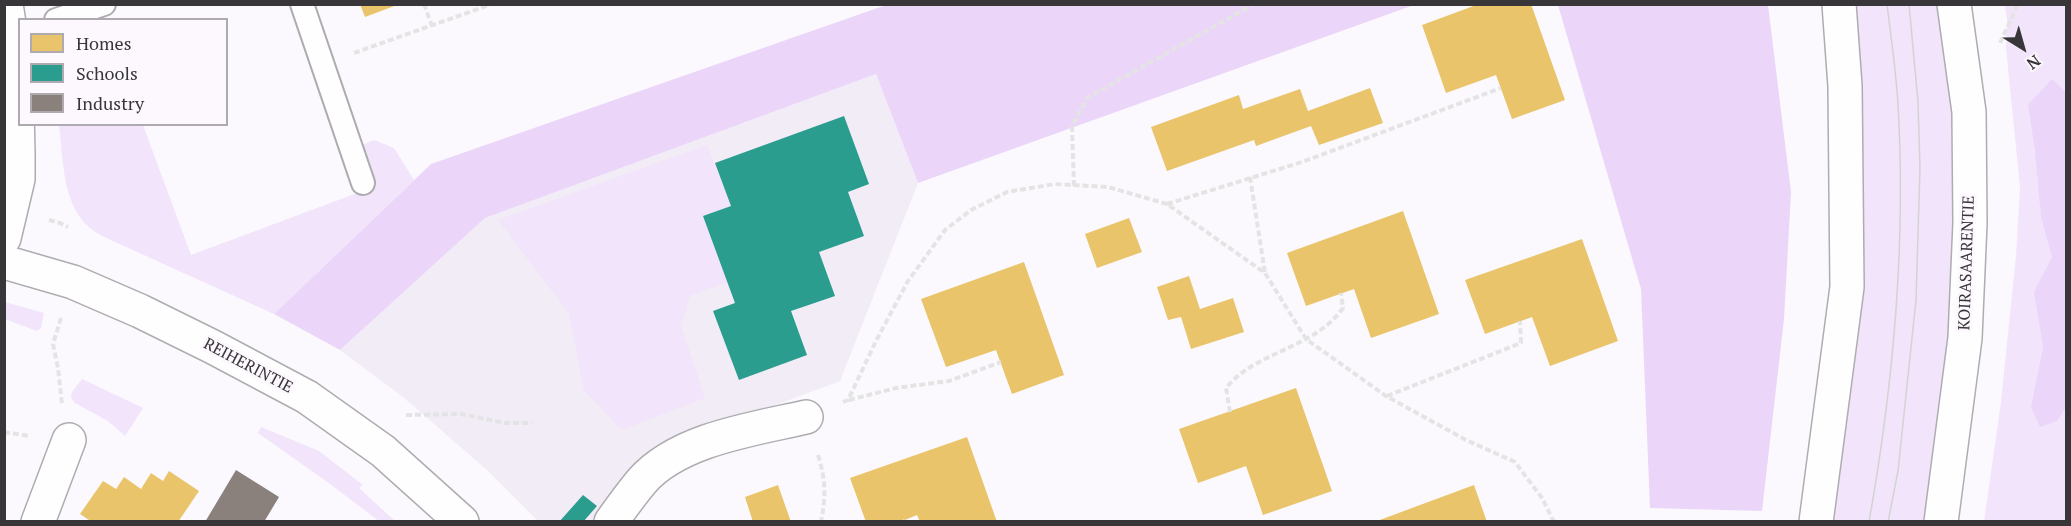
<!DOCTYPE html>
<html>
<head>
<meta charset="utf-8">
<style>
  body { margin:0 }
  #map { position:relative; width:2071px; height:526px; overflow:hidden; background:#fbf9fd; font-family:"PT Serif",serif }
  canvas { display:block }
  .frame { position:absolute; inset:0; border:6px solid #383639; pointer-events:none }
  .legend { position:absolute; left:18px; top:18px; width:210px; height:108px; box-sizing:border-box; background:#fcf8fe; border:2px solid #aeaaaf; margin:0; padding:8px 10px; list-style:none; font-size:18px; color:#383639 }
  .legend li { display:flex; align-items:center; gap:12px; height:30px }
  .legend b { width:30px; border:2px solid #aeaaaf }
  .north { position:absolute; left:1993px; top:18px; width:60px; height:60px; -webkit-text-stroke:4px #fcf8fe; paint-order:stroke; rotate:143deg; font-size:16px; font-weight:700; line-height:24px; text-align:center; color:#383639 }
  .north::after { content:''; display:block; margin:auto; width:21px; height:27px; background:#383639; clip-path:polygon(50% 0,100% 100%,50% 72%,0 100%) }
</style>
</head>
<body>
<div id="map">
<canvas width="2071" height="526"></canvas>
<div class="frame"></div>
<ul class="legend">
<li><b style="height:16px;background:#e9c46a"></b>Homes</li>
<li><b style="height:16px;background:#2a9d8f"></b>Schools</li>
<li><b style="height:16px;background:#8a817c"></b>Industry</li>
</ul>
<div class="north">N</div>
</div>
<script>
const context = document.querySelector('canvas').getContext('2d');
context.lineJoin = 'round';
function fill(path, color) { context.fillStyle = color; context.fill(path, 'evenodd'); }
function strokePath(path, color, width, dash) { context.strokeStyle = color; context.lineWidth = width; context.lineCap = dash ? 'butt' : 'round'; context.setLineDash(dash || []); context.stroke(path); }
function label(font, color, halo, rows, align = 'center') {
  context.font = font + ' "PT Serif",serif'; context.lineWidth = 6; context.setLineDash([]); context.textBaseline = 'middle'; context.strokeStyle = halo; context.fillStyle = color; for (const [text, x, y, turn = 0] of rows) {
    context.save(); context.translate(x, y); context.rotate((+turn || 0) * Math.PI / 180); context.textAlign = isNaN(turn) ? turn : align; if (halo) context.strokeText(text, 0, 0); context.fillText(text, 0, 0); context.restore();
  }
}
const built = new Path2D(`
  M876,74L918,183L840,381L677,442L639,466L593,521H538L487,470L403,397L340,350L485,218Z`);
const green = new Path2D(`
  M1850,5H1946L1956,107L1953,314L1927,521L1829,522Z
  M2005,5H2066V521L1984,522L2001,402L2016,256L2020,187L2006,48L2007,20Z
  M59,125H143L191,255L376,186L360,146L374,140L394,148L414,180L274,314L113,241C105,237 95,233 89,227C62,204 63,157 59,125Z
  M707,145L731,206L704,216L728,282L690,296L681,326L705,398L622,430L584,390L569,313L498,220Z
  M5,302L44,313L41,328L37,331L5,319Z
  M82,379L143,408L125,436L108,421L75,403L71,398L72,392Z
  M261,427L319,451L363,485L359,488L395,521H379L326,481L258,433Z`);
const forest = new Path2D(`
  M889,4L1414,5L918,183L876,74L485,218L340,350L274,314L431,164Z
  M1558,5H1768L1791,192L1784,319L1762,511L1650,508L1641,289Z
  M2052,79L2066,92V407L2057,421L2040,427L2031,407L2043,347L2034,292L2052,257L2041,217L2035,151L2028,105Z`);
const homes = new Path2D(`
  M360,4H397V5L365,17Z
  M1479,4H1531L1565,100L1512,119L1496,75L1446,93L1422,25Z
  M1370,88L1383,123L1319,145L1311,126L1256,146L1254,140L1167,171L1151,127L1239,95L1243,109L1300,89L1308,111Z
  M1403,211L1439,314L1371,338L1354,289L1306,306L1287,253Z
  M1129,218L1142,252L1097,268L1085,234Z
  M1582,239L1618,341L1550,366L1532,317L1485,334L1465,280Z
  M1024,262L1064,375L1012,394L996,350L946,367L921,299Z
  M1189,276L1200,309L1233,298L1244,332L1191,349L1181,317L1168,320L1157,287Z
  M1296,388L1332,491L1263,515L1246,466L1198,483L1179,429Z
  M967,437L997,522H920L917,515L900,522H866L850,478Z
  M169,471L199,491L178,522H92L80,514L103,481L116,489L124,477L141,489L151,473L163,481Z
  M778,485L791,522H753L745,497Z
  M1474,485L1487,522H1377V521Z`);
const schools = new Path2D(`
  M844,116L869,184L848,192L864,236L819,252L835,296L791,311L807,355L739,380L713,311L735,303L703,216L731,206L715,163Z
  M583,495L597,506L583,522H559Z`);
const industry = new Path2D(`
  M236,470L279,497L264,522H205Z`);
const path = new Path2D(`
  M424,4L432,26
  M2000,43L2018,4
  M354,53L492,4
  M1250,177L1265,273
  M1074,186L1072,126L1087,98L1254,4
  M1167,204L1302,162L1501,88
  M49,220L60,223L68,227
  M61,318L53,344L58,368L62,404
  M1387,396L1521,343L1520,321
  M849,400L896,388L949,381L1001,362
  M843,402L848,400L876,341L908,281L945,230L971,210L1007,192L1055,184L1108,187L1167,204L1265,273L1306,339L1386,396L1466,440L1515,462L1542,498L1554,522
  M1230,412L1226,388C1231,382 1237,376 1243,372C1275,349 1319,342 1343,308L1341,293
  M406,415L461,414L505,423H532
  M4,432L29,436
  M818,455C826,481 826,495 821,522
  M904,522L905,520`);
const service = new Path2D(`
  M302,4L363,183
  M56,20L104,4`);
const minor = new Path2D(`
  M4,238L18,179V153L16,69L6,4
  M38,522L69,440
  M611,522C621,508 631,494 642,481C679,439 754,429 806,417`);
const tertiary = new Path2D(`
  M4,262L73,282L140,311L213,347L307,397L383,451L462,522
  M1816,522L1847,287L1845,86L1839,4
  M1941,522L1965,338L1970,223L1969,112L1954,4`);
const tram = new Path2D(`
  M1869,522C1893,387 1906,241 1898,104C1896,71 1891,38 1887,4
  M1888,522L1898,471L1916,300L1920,168L1918,102L1909,4`);
const streetNames = [
  ["KOIRASAARENTIE",1967,263,-88],
  ["REIHERINTIE",248,366,28]
];
fill(built, '#f1ecf6');
fill(green, '#f1e4fb');
fill(forest, '#ebd6fa');
fill(homes, '#e9c46a');
fill(schools, '#2a9d8f');
fill(industry, '#8a817c');
strokePath(service, '#aeacaf', 26);
strokePath(minor, '#aeacaf', 36);
strokePath(tertiary, '#aeacaf', 36);
strokePath(path, '#e4e4e4', 4, [6, 3]);
strokePath(service, '#fefeff', 22);
strokePath(minor, '#fefeff', 33);
strokePath(tertiary, '#fefeff', 33);
strokePath(tram, '#d3d3d3', 1.5);
label('16px', '#383639', '#fcf8fe', streetNames);
</script>
</body>
</html>
